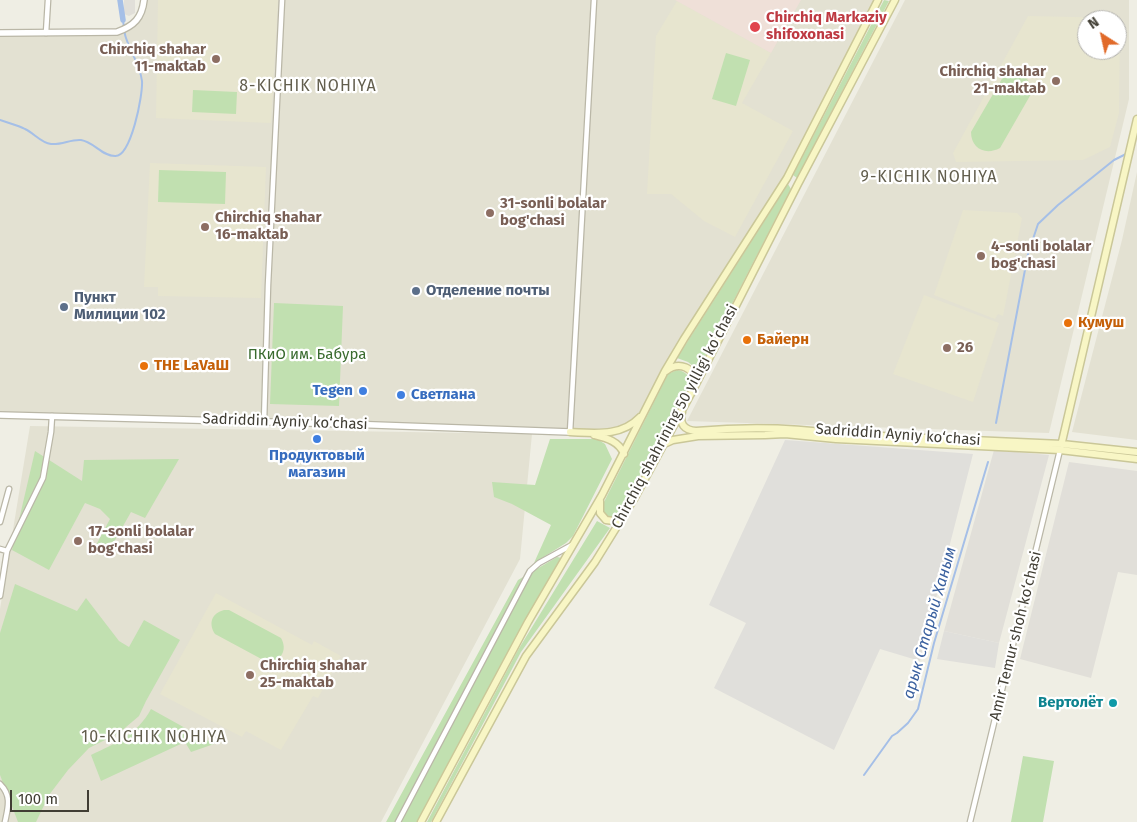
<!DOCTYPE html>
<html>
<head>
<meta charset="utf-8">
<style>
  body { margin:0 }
  #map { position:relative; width:1137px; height:822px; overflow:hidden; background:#efeee4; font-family:"Fira Sans",sans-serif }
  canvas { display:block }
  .north { position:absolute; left:1077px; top:10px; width:50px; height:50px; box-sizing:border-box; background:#fff; border:1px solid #b3b2ae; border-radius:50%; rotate:325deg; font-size:14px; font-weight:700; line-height:20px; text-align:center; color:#413e34 }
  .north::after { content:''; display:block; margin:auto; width:18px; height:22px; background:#e16a29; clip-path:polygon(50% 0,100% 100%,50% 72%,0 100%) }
  .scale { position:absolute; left:10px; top:790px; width:79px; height:22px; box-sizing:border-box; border:2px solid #413e34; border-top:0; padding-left:6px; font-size:15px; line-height:18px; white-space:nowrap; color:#413e34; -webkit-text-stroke:4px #fff; paint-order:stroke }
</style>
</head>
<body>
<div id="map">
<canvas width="1137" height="822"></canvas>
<div class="north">N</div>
<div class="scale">100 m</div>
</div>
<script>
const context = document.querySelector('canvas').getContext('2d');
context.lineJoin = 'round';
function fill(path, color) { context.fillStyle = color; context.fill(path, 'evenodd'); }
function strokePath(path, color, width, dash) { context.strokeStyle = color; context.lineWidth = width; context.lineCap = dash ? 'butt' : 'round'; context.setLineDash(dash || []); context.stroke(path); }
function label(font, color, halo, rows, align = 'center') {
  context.font = font + ' "Fira Sans",sans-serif'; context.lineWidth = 4.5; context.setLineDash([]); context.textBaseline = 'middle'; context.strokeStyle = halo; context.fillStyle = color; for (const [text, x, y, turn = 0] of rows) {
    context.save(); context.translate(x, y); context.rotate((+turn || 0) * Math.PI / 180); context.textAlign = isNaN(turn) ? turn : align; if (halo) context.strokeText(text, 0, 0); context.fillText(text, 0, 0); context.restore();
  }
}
const residential = new Path2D(`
  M144,0H878L787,178L684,339L644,412L618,431L0,415V33L117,32L133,25Z
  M905,0H1129V99L1049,433L687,421ZM1087,20H1117V50H1087Z
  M1137,172V440L1072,432L1122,240Z
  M30,426L532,434L520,559L381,822H0V609Z`);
const industrial = new Path2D(`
  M124,0H135V13L129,16L124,14Z
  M994,450L1049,455L999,643L944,631Z
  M1069,462L1137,471V575L1118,572L1091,678L1020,659Z`);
const education = new Path2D(`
  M158,0H278L271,123L156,118Z
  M677,1L771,53L742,103L793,131L735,237L704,221L671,194H647L656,36Z
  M1028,16L1120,18L1119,113L1110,147L1083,160L956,162L953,153ZM1087,20H1117V50H1087Z
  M150,163L266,167L261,298L158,296V287H144Z
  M963,210L1017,213L1022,218L1003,316L998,314L995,319L934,295Z
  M924,295L999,323L973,402L893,374Z
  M216,593L312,645L314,641L341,656L318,698L313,696L281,750L246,731L242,737L160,694Z`);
const medical = new Path2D(`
  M675,0H801L771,53Z`);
const green = new Path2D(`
  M884,0L889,1L797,178L793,175Z
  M726,53L750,60L736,106L712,99Z
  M1013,73C1025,73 1032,81 1031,94L1000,148C985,156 971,148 971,132L1003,77Z
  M193,90L237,92L236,114L192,112Z
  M159,170L226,172L225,204L158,202Z
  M788,184L791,189L698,370L688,362L677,358Z
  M274,303L343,306L339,406L270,404Z
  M677,370C685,371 691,376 689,385L619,513L614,517L607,516L603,510V504L668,374Z
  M550,439H597L605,444L612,459L573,536L566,543L534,563L551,525L512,504L494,497L492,482L535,485Z
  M35,451L82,481L84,460L179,459L145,518L131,512L106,556L94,549L110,519L100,509L85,503L49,570L12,550Z
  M597,521L610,528L521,652L431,822H427L518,650Z
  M557,557L562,558L418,822H386L518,580Z
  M15,584L77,611L86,598L119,641L129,647L144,620L180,640L146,701L139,716L119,733L89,748L68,770L49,795L36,822H18L0,775V633Z
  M224,610H229L281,638C288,650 281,662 267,662L215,634C208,623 212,613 224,610Z
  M151,709L214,744L191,752L185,742L101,781L91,755C116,743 137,735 151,709Z
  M1023,756L1054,761L1043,822H1011Z`);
const parking = new Path2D(`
  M785,440L973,454L920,661L880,649L834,750L714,688L746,623L709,605Z
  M944,631L999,643L995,668L937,659Z`);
const stream = new Path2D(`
  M0,120C8,123 18,125 25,129C34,133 41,143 51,144C62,145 71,139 81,140C94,142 102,156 115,156C131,157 143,95 142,81C140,65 131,53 126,38C124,33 124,26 123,20
  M996,423L1028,254L1038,224L1058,205L1114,160L1126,154
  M864,775L892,736L897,733L908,723L918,709L934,643L988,462`);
const canal = new Path2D(`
  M120,0L123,20`);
const minor = new Path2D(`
  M46,33L48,0
  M264,422L268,285L282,0
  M570,432L594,0
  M0,522L9,489
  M0,549L7,551
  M0,596L7,551L43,478L51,432L52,416
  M0,784C12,796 8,807 5,822
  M398,822L530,571L539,563L572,545
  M970,822L1060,450`);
const tertiary = new Path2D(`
  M0,33L117,32C134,26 142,18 144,0
  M0,415L347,424L570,432`);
const secondary = new Path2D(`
  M666,371C679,361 695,367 695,384
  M682,412C679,424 684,430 696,431C743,427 790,427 837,434L1062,444L1137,452
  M570,432C595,433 621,437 640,417
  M594,435C606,438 619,441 624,454
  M662,445L673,440L698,436L765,435L785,434L836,439L1060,450L1137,459
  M1061,446L1137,119
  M600,501V513L606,520L614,521L621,517
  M421,822L528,622L602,495L665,371L684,339L787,178L878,0
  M436,822L526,656L595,562L634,499L694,388L798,184L895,0`);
const markers = [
  [755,27,6,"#e0444e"],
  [216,59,5,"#8d6e63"],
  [1056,81,5,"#8d6e63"],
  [490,213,5,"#8d6e63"],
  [205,227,5,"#8d6e63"],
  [981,256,5,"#8d6e63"],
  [416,291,5,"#5c6f8a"],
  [64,307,5,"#5c6f8a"],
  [1068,323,5,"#e8710a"],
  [747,340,5,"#e8710a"],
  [947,348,5,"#8d6e63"],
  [144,366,5,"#e8710a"],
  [363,391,5,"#3f7fe0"],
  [401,395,5,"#3f7fe0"],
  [317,439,5,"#3f7fe0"],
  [78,541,5,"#8d6e63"],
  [250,675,5,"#8d6e63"],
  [1113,703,5,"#0f9aa8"]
];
const healthNames = [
  ["Chirchiq Markaziy",766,18],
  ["shifoxonasi",766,35]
];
const educationNames = [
  ["Chirchiq shahar",206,50,"right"],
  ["11-maktab",206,67,"right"],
  ["Chirchiq shahar",1046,72,"right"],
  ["21-maktab",1046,89,"right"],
  ["31-sonli bolalar",500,204],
  ["bog'chasi",500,221],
  ["Chirchiq shahar",215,218],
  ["16-maktab",215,235],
  ["4-sonli bolalar",991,247],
  ["bog'chasi",991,264],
  ["26",957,348],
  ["17-sonli bolalar",88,532],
  ["bog'chasi",88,549],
  ["Chirchiq shahar",260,666],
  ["25-maktab",260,683]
];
const serviceNames = [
  ["Отделение почты",426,291],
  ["Пункт",74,298],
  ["Милиции 102",74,315]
];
const foodNames = [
  ["Кумуш",1078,323],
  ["Байерн",757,340],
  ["THE LaVaШ",154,366]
];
const parkNames = [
  ["ПКиО им. Бабура",307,355]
];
const shopNames = [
  ["Tegen",353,391],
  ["Светлана",411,395,"left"],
  ["Продуктовый",317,456,"center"],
  ["магазин",317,473,"center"]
];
const streetNames = [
  ["Chirchiq shahrining 50 yilligi koʻchasi",675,417,-62],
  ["Sadriddin Ayniy ko‘chasi",285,422,2],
  ["Sadriddin Ayniy ko‘chasi",898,435,4],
  ["Amir Temur shoh ko‘chasi",1016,636,-76]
];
const cultureNames = [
  ["Вертолёт",1103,703]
];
const neighbourhoodNames = [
  ["8-KICHIK NOHIYA",308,87],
  ["9-KICHIK NOHIYA",929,178],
  ["10-KICHIK NOHIYA",154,738]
];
const waterNames = [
  ["арык Старый Ханым",930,623,-74]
];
fill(residential, '#e3e1d2');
fill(industrial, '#e1dfd9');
fill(education, '#e7e5cf');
fill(medical, '#efe0d8');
fill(green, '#c1e0b0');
fill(parking, '#e0dfdb');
strokePath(stream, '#a5bfe7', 2);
strokePath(canal, '#a5bfe7', 5.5);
strokePath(minor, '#bab7a7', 7);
strokePath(tertiary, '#bab7a7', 8);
strokePath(secondary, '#cac798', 9);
strokePath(minor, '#fff', 4.5);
strokePath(tertiary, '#fff', 5.5);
strokePath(secondary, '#f8f6c5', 6);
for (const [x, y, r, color] of markers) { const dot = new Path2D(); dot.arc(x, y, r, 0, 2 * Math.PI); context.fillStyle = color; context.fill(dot); strokePath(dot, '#fff', 2); }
label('bold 15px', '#be3a42', '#fff', healthNames, 'left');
label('bold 15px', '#785e54', '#fff', educationNames, 'left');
label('bold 15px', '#4e5e75', '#fff', serviceNames, 'left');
label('bold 15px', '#c56008', '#fff', foodNames, 'left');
label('15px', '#3a6b2f', '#fff', parkNames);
label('bold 15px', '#366cbe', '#fff', shopNames, 'right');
label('15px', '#413e34', '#fff', streetNames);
label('bold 15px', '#0d838f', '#fff', cultureNames, 'right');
context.letterSpacing = '1px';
label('16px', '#625e4d', '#fff', neighbourhoodNames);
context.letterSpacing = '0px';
label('italic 16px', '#3b619f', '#fff', waterNames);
</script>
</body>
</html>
